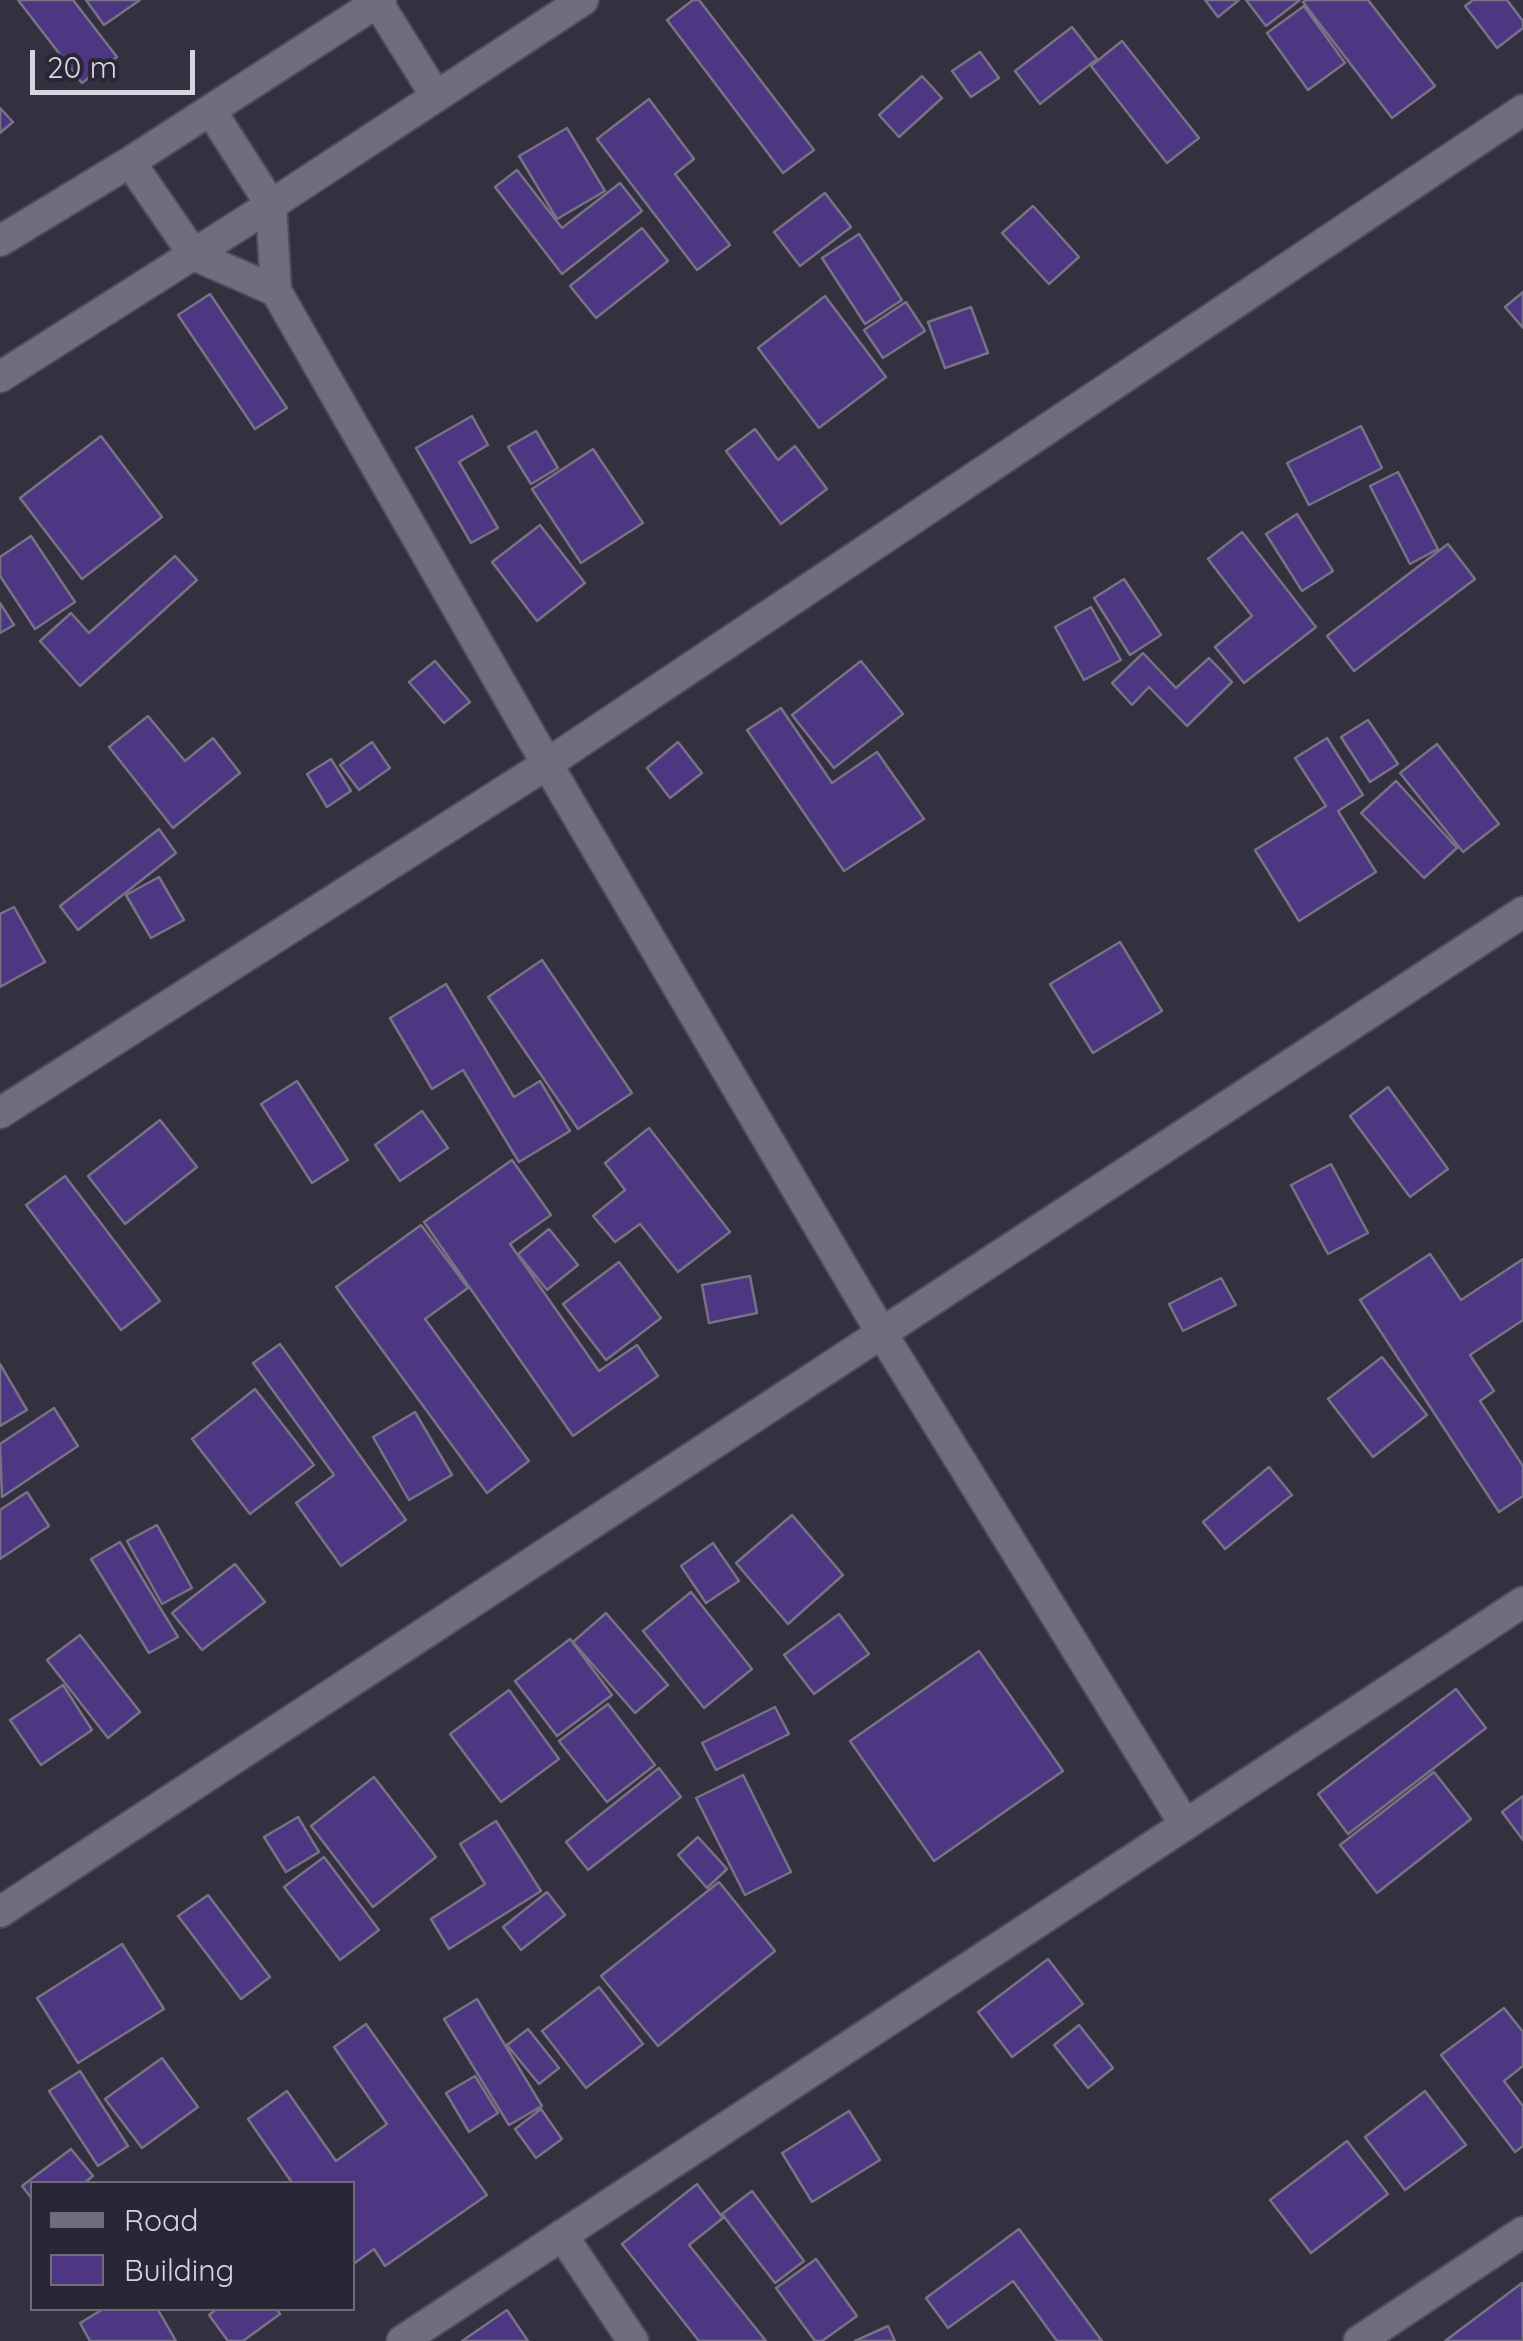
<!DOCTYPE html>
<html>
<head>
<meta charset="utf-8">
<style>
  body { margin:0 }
  #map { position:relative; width:1523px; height:2341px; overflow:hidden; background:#33303f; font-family:Quicksand,sans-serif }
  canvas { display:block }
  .legend { position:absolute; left:30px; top:2181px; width:325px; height:130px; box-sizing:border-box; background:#292635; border:2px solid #6f6c79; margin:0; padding:12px 18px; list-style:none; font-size:30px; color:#d7d5df }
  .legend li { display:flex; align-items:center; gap:20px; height:50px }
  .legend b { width:50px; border:2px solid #6f6c79 }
  .scale { position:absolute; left:30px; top:50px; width:165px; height:45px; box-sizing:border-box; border:5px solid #d7d5df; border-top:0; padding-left:12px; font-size:30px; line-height:35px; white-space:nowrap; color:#d7d5df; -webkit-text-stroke:8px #292635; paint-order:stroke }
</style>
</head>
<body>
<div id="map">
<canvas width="1523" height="2341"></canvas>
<ul class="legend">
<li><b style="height:12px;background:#716d7f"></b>Road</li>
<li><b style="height:28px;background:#4e3782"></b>Building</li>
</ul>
<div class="scale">20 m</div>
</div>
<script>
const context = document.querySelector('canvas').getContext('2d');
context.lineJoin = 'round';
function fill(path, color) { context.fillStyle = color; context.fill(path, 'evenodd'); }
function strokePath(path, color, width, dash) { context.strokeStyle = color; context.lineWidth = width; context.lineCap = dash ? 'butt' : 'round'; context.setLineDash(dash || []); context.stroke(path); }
const building = new Path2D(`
  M18,0H73L117,57L82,83Z
  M86,0H140L104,25Z
  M693,0H699L814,150L783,173L667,20Z
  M1205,0H1239L1218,17Z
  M1246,0H1300L1266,26Z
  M1306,0H1368L1435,86L1392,118L1303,2Z
  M1473,0H1507L1523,21V28L1497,48L1465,6Z
  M1304,6L1345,63L1308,90L1267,33Z
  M1072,27L1097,59L1040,104L1015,71Z
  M1122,41L1199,138L1167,163L1091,66Z
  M980,52L999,78L971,97L952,71Z
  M922,76L942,98L899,137L879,115Z
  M649,99L694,159L675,174L730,245L697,270L597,139Z
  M0,108L13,122L0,133Z
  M567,128L605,191L557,219L519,156Z
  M517,170L562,228L620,183L642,211L562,274L495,187Z
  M825,193L851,227L800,266L774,232Z
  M1033,206L1079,257L1049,284L1002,233Z
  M642,228L668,261L596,318L570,286Z
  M859,234L902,300L865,324L822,258Z
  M1523,292V328L1505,307Z
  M210,294L287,408L255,429L178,315Z
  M825,296L886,377L819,428L758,348Z
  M906,302L925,331L883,358L864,330Z
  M971,307L988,353L945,368L928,322Z
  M472,416L488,445L459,462L498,528L471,543L416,448Z
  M1361,426L1382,468L1309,505L1287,463Z
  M755,429L778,460L795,446L827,489L781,524L726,451Z
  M536,431L558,468L531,484L508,447Z
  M101,436L162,517L82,579L20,498Z
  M593,449L643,523L581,563L532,489Z
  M1398,472L1438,549L1410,564L1370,486Z
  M1297,514L1333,571L1302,591L1266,534Z
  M540,525L585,583L537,621L492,562Z
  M1242,532L1316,627L1244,683L1215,647L1252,616L1208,559Z
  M31,536L75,602L35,629L0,576V557Z
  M1448,544L1475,579L1354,671L1327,636Z
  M175,556L197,580L80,686L40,641L71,613L89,633Z
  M1124,579L1161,635L1130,655L1094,598Z
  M0,603L14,625L0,633Z
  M1091,607L1121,660L1084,680L1055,627Z
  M1143,653L1176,688L1209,658L1232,682L1187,726L1149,687L1132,705L1112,683Z
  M435,661L470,702L444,723L409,682Z
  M861,661L903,714L834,768L792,715Z
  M781,708L832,783L877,752L924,819L844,871L747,730Z
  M148,716L185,761L213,738L240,773L173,828L109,747Z
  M1368,720L1398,764L1370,782L1341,737Z
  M1327,738L1363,795L1338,811L1376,872L1299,921L1255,850L1326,806L1295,758Z
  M372,742L390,768L359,790L340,765Z
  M678,742L702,773L670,798L647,768Z
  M1437,744L1499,824L1463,852L1400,773Z
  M331,759L351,791L327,807L307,774Z
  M1396,781L1457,848L1424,878L1361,813Z
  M159,829L176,853L78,930L60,906Z
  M159,877L184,920L151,938L126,895Z
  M14,907L45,962L0,987V914Z
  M1120,942L1162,1011L1093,1053L1050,984Z
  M542,960L632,1093L578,1129L488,997Z
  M446,984L514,1097L540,1081L570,1131L519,1162L463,1070L432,1089L390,1018Z
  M297,1081L348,1160L312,1183L261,1104Z
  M1388,1087L1448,1169L1410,1197L1350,1116Z
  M422,1111L448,1148L400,1181L375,1145Z
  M160,1120L197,1167L125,1224L88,1176Z
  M649,1128L730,1232L678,1272L640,1224L615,1242L593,1216L625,1190L605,1163Z
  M512,1160L551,1215L510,1244L599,1371L637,1345L658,1376L573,1436L424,1222Z
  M1331,1164L1368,1233L1328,1254L1291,1185Z
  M65,1176L160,1301L121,1330L26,1205Z
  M421,1225L468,1288L425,1319L529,1461L487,1493L336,1287Z
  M549,1229L578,1265L547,1290L518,1254Z
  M1430,1254L1461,1300L1523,1259V1320L1470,1355L1494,1391L1480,1401L1523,1466V1496L1499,1512L1360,1300Z
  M619,1262L661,1318L606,1360L563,1304Z
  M750,1276L757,1313L709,1323L702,1285Z
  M1221,1278L1236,1305L1183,1331L1169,1304Z
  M280,1344L406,1520L341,1566L296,1503L334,1475L253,1363Z
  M1382,1357L1427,1415L1373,1457L1328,1399Z
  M0,1364L27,1410L0,1426Z
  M255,1389L314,1465L250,1514L192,1439Z
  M54,1408L78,1446L2,1497L0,1444Z
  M415,1412L452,1475L409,1500L373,1437Z
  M1269,1467L1292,1495L1225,1549L1203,1522Z
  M27,1492L49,1526L0,1559V1510Z
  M792,1515L843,1575L788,1624L736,1563Z
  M157,1525L192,1588L162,1604L127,1541Z
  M120,1542L178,1637L149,1653L91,1559Z
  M713,1543L739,1581L706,1603L681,1566Z
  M235,1564L265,1602L202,1650L172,1613Z
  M691,1592L752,1669L704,1708L643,1631Z
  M606,1613L668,1685L635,1713L573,1642Z
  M839,1614L869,1654L814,1694L784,1655Z
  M80,1635L140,1712L108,1738L47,1660Z
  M570,1639L612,1695L557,1736L515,1681Z
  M979,1651L1063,1771L934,1861L850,1741Z
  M63,1685L92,1730L41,1765L10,1720Z
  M1456,1689L1486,1728L1348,1834L1318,1794Z
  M509,1690L559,1759L501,1802L450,1734Z
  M608,1704L655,1765L607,1802L559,1741Z
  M775,1707L789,1734L716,1770L702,1743Z
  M659,1768L681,1797L588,1870L566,1842Z
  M1434,1772L1471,1819L1377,1893L1340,1845Z
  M743,1775L791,1872L745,1895L696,1798Z
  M374,1777L436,1857L373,1907L311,1826Z
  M1523,1796V1840L1502,1812Z
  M298,1817L319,1852L286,1872L264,1837Z
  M496,1821L541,1891L449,1949L431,1919L485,1884L460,1844Z
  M698,1837L727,1869L707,1888L678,1855Z
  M324,1857L379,1930L340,1960L284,1887Z
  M719,1882L775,1951L658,2046L601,1976Z
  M547,1892L565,1915L521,1950L503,1927Z
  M208,1895L270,1977L241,1999L178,1916Z
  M122,1944L164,2009L78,2063L37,1998Z
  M1048,1959L1083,2004L1012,2057L978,2012Z
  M599,1987L643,2044L586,2088L542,2031Z
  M477,1999L542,2106L509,2125L444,2019Z
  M1504,2008L1523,2032V2066L1504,2081L1523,2106V2146L1515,2152L1441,2055Z
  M366,2024L487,2195L385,2266L374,2249L352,2265V2184H293L248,2119L287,2091L336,2161L387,2124L334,2047Z
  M1079,2025L1113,2068L1088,2088L1054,2045Z
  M528,2029L559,2068L539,2084L507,2045Z
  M162,2058L198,2107L142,2148L105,2099Z
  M80,2071L128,2146L98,2166L49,2091Z
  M475,2076L498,2113L469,2132L446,2093Z
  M1425,2091L1466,2145L1405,2190L1365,2137Z
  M541,2109L562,2139L536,2158L515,2129Z
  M849,2111L880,2160L812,2202L782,2153Z
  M1347,2141L1388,2194L1311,2253L1270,2200Z
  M71,2149L93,2176L83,2184H32V2199L22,2186Z
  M697,2184L723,2218L689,2245L766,2341H699L622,2244Z
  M752,2191L804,2261L775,2283L722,2214Z
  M1019,2229L1102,2341H1057L1013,2281L948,2328L926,2298Z
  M816,2259L857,2316L822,2341H815L776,2288Z
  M1522,2283L1523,2341H1445Z
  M105,2308H157L176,2341H90L80,2323Z
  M218,2308H276L280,2314L243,2341H228L209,2315Z
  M507,2310L528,2341H462Z
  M888,2326L895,2341H855Z`);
const minor = new Path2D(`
  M376,0L436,96
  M211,111L271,205L276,291L547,764L881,1332L1184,1823
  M130,162L194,255L276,291
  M0,241L130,162L381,0
  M0,377L271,205L583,0
  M0,1113L547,764L1523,110
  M0,1912L1523,912
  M562,2235L633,2341
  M402,2341L1523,1602
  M1359,2341L1523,2232`);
fill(building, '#4e3782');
strokePath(building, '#777385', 2.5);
strokePath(minor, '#504d5a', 34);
strokePath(minor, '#716d7f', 30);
</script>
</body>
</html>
